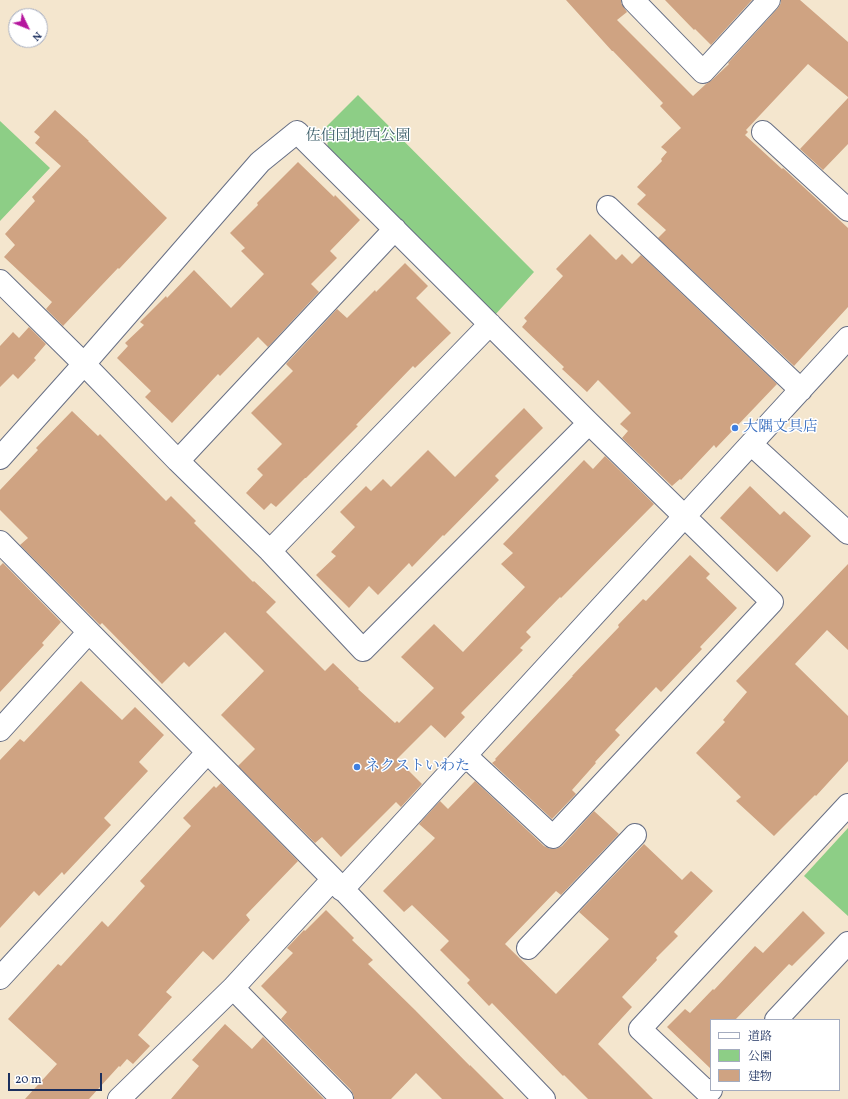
<!DOCTYPE html>
<html>
<head>
<meta charset="utf-8">
<style>
  body { margin:0 }
  #map { position:relative; width:848px; height:1099px; overflow:hidden; background:#f4e6ce; font-family:Vollkorn,"Noto Serif JP",serif }
  canvas { display:block }
  .legend { position:absolute; left:710px; top:1019px; width:130px; height:72px; box-sizing:border-box; background:#fff; border:1px solid #a4acbf; margin:0; padding:5px 7px; list-style:none; font-size:12px; color:#1b2f5e }
  .legend li { display:flex; align-items:center; gap:8px; height:20px }
  .legend b { width:20px; border:1px solid #a4acbf }
  .north { position:absolute; left:8px; top:8px; width:40px; height:40px; box-sizing:border-box; background:#fff; border:1px solid #a4acbf; border-radius:50%; rotate:133deg; font-size:11px; font-weight:700; line-height:16px; text-align:center; color:#1b2f5e }
  .north::after { content:''; display:block; margin:auto; width:14px; height:18px; background:#b5179e; clip-path:polygon(50% 0,100% 100%,50% 72%,0 100%) }
  .scale { position:absolute; left:8px; top:1073px; width:94px; height:18px; box-sizing:border-box; border:2px solid #1b2f5e; border-top:0; padding-left:5px; font-size:12px; line-height:14px; white-space:nowrap; color:#1b2f5e; -webkit-text-stroke:3px #fff; paint-order:stroke }
</style>
</head>
<body>
<div id="map">
<canvas width="848" height="1099"></canvas>
<ul class="legend">
<li><b style="height:5px;background:#fff"></b>道路</li>
<li><b style="height:11px;background:#8dce86"></b>公園</li>
<li><b style="height:11px;background:#cfa382"></b>建物</li>
</ul>
<div class="north">N</div>
<div class="scale">20 m</div>
</div>
<script>
const context = document.querySelector('canvas').getContext('2d');
context.lineJoin = 'round';
function fill(path, color) { context.fillStyle = color; context.fill(path, 'evenodd'); }
function strokePath(path, color, width, dash) { context.strokeStyle = color; context.lineWidth = width; context.lineCap = dash ? 'butt' : 'round'; context.setLineDash(dash || []); context.stroke(path); }
function label(font, color, halo, rows, align = 'center') {
  context.font = font + ' Vollkorn,"Noto Serif JP",serif'; context.lineWidth = 3; context.setLineDash([]); context.textBaseline = 'middle'; context.strokeStyle = halo; context.fillStyle = color; for (const [text, x, y, turn = 0] of rows) {
    context.save(); context.translate(x, y); context.rotate((+turn || 0) * Math.PI / 180); context.textAlign = isNaN(turn) ? turn : align; if (halo) context.strokeText(text, 0, 0); context.fillText(text, 0, 0); context.restore();
  }
}
const green = new Path2D(`
  M358,95L534,272L494,316L328,150L326,127Z
  M0,121L50,168L0,221Z
  M848,828V916L804,876Z`);
const building = new Path2D(`
  M566,0H621V3L627,12L617,20L693,96L706,84L712,80L729,64L728,63L778,8L781,3V0H800L848,42V97L808,64L746,130L748,132L745,135L782,169L783,168L848,228V307L794,366L658,238L666,230L637,204L646,195L637,187L662,161L661,159L667,152L661,147L681,128L660,106L663,103L613,51H612Z
  M665,0H752L711,45L695,29L694,30Z
  M848,98V144L823,170L800,149Z
  M55,110L89,141H88L167,218L119,269L118,268L63,326L46,309L52,302L4,257L15,245L5,234L35,201L32,197L61,166L35,143L40,137L34,132Z
  M298,162L334,197L335,195L360,220L330,251L337,258L311,284L319,292L268,347L258,337L220,376L218,374L172,423L145,397L151,391L117,358L128,346L125,343L144,325L140,322L166,296L167,298L194,270L231,308L264,274L241,251L245,248L230,233L258,205L257,203Z
  M590,234L616,260L622,254L632,264L641,255L777,384L716,448L714,445L681,480L680,479L672,486L622,438L628,431L620,424L631,413L598,380L587,392L562,369L564,367L522,327L527,321L524,318L563,276L556,269Z
  M405,263L428,286L416,298L451,333L415,368L413,366L356,425L358,426L306,478H305L276,507L271,503L264,510L246,493L263,475L257,469L282,444L251,413L293,371L286,364L337,309L347,318L375,290L376,292Z
  M29,327L46,344L34,358L36,360L18,379L13,374L0,387V346L13,332L19,338Z
  M524,408L543,428L495,476L499,480L444,536L443,535L412,567L409,563L378,595L369,586L349,608L316,575L336,556L331,552L355,527L340,512L366,486L371,491L383,479L391,487L428,450L455,477Z
  M72,411L98,436L100,434L166,501L171,496L196,521L194,523L253,582L254,581L276,602L266,612L325,671L333,663L359,688L358,689L395,723L397,721L399,723L434,688L401,657L434,624L463,652L525,587L501,564L513,553L503,544L584,460L593,469L605,456L654,504L561,598L560,597L526,632L531,637L520,648L523,650L461,713L465,717L445,738L431,725L397,759L422,784L401,807L396,802L341,857L322,837L315,843L238,766L255,749L221,715L264,671L225,632L189,667L184,662L162,684L102,623L100,625L20,545L28,538L0,510V490L38,450L36,448Z
  M750,486L780,515L784,511L811,536L777,572L720,518Z
  M690,555L710,574L706,578L737,608L700,647L702,649L661,692L656,687L615,730L620,735L595,762L596,763L572,790L576,794L552,819L492,763L496,760L495,759L573,676H572L619,627L618,625L643,599L646,601Z
  M3,563L61,622L42,643L44,645L0,692V566Z
  M848,564V650L827,630L795,664L848,716V761L816,796L815,795L774,836L736,801L741,797L696,753L725,722L723,720L747,692L736,681Z
  M81,681L122,720L135,707L164,735L139,762L148,771L104,818L111,825L64,875L62,872L39,896L34,891L0,928V760L20,739L24,742Z
  M475,781L544,846L550,849H556L562,846L594,811L619,834L561,895L556,891L505,944L556,994L609,939L579,912L644,844L682,880L691,871L713,891L674,932L678,936L656,958L657,960L622,997L632,1007L598,1044L653,1099H588L564,1075L563,1076L492,1003L489,1006L467,983L470,980L440,950L449,941L412,905L404,912L383,891L435,838L419,824L440,801L448,809Z
  M221,783L298,861L246,915L250,920L213,960L203,951L166,992L172,997L138,1035L150,1046L133,1064L127,1059L120,1067L119,1066L89,1099H25L57,1064L8,1019L58,964L61,966L102,921L108,927L145,886L140,881L191,826L183,818L214,786L216,788Z
  M326,910L354,938L352,940L373,960L368,964L415,1010L470,1066V1065L504,1099H442L416,1073L391,1099H354V1096L351,1090L281,1019L287,1012L261,986L293,953L287,948L304,930L305,931Z
  M803,911L825,933L792,966L789,964L735,1020H711V1069L667,1027L685,1009L690,1013L713,989L714,990L755,946L763,953Z
  M225,1024L252,1049L263,1037L324,1099H171L199,1066L192,1060Z`);
const minor = new Path2D(`
  M633,0L703,72L769,0
  M763,132L848,210
  M608,207L801,390
  M0,281L84,364L178,461L270,551L363,650L589,423
  M751,444L848,533
  M0,458L84,364L260,162L297,132L589,423L772,602L553,837L466,756
  M178,461L395,229
  M0,542L333,879L544,1099
  M270,551L490,324
  M0,730L88,633
  M342,890L848,338
  M528,948L635,835
  M0,978L207,753
  M233,988L342,1099
  M776,1020L848,943
  M711,1090L708,1093L640,1029L848,805
  M119,1099L233,988L333,879`);
const markers = [
  [735,428,4,"#3f7fe0"],
  [357,767,4,"#3f7fe0"]
];
const parkNames = [
  ["佐伯団地西公園",358,137]
];
const shopNames = [
  ["大隅文具店",743,428],
  ["ネクストいわた",365,767]
];
fill(green, '#8dce86');
fill(building, '#cfa382');
strokePath(minor, '#676f85', 24);
strokePath(minor, '#fff', 22);
for (const [x, y, r, color] of markers) { const dot = new Path2D(); dot.arc(x, y, r, 0, 2 * Math.PI); context.fillStyle = color; context.fill(dot); strokePath(dot, '#fff', 1.5); }
label('15px', '#3d5f6a', '#fff', parkNames);
label('15px', '#366cbe', '#fff', shopNames, 'left');
</script>
</body>
</html>
